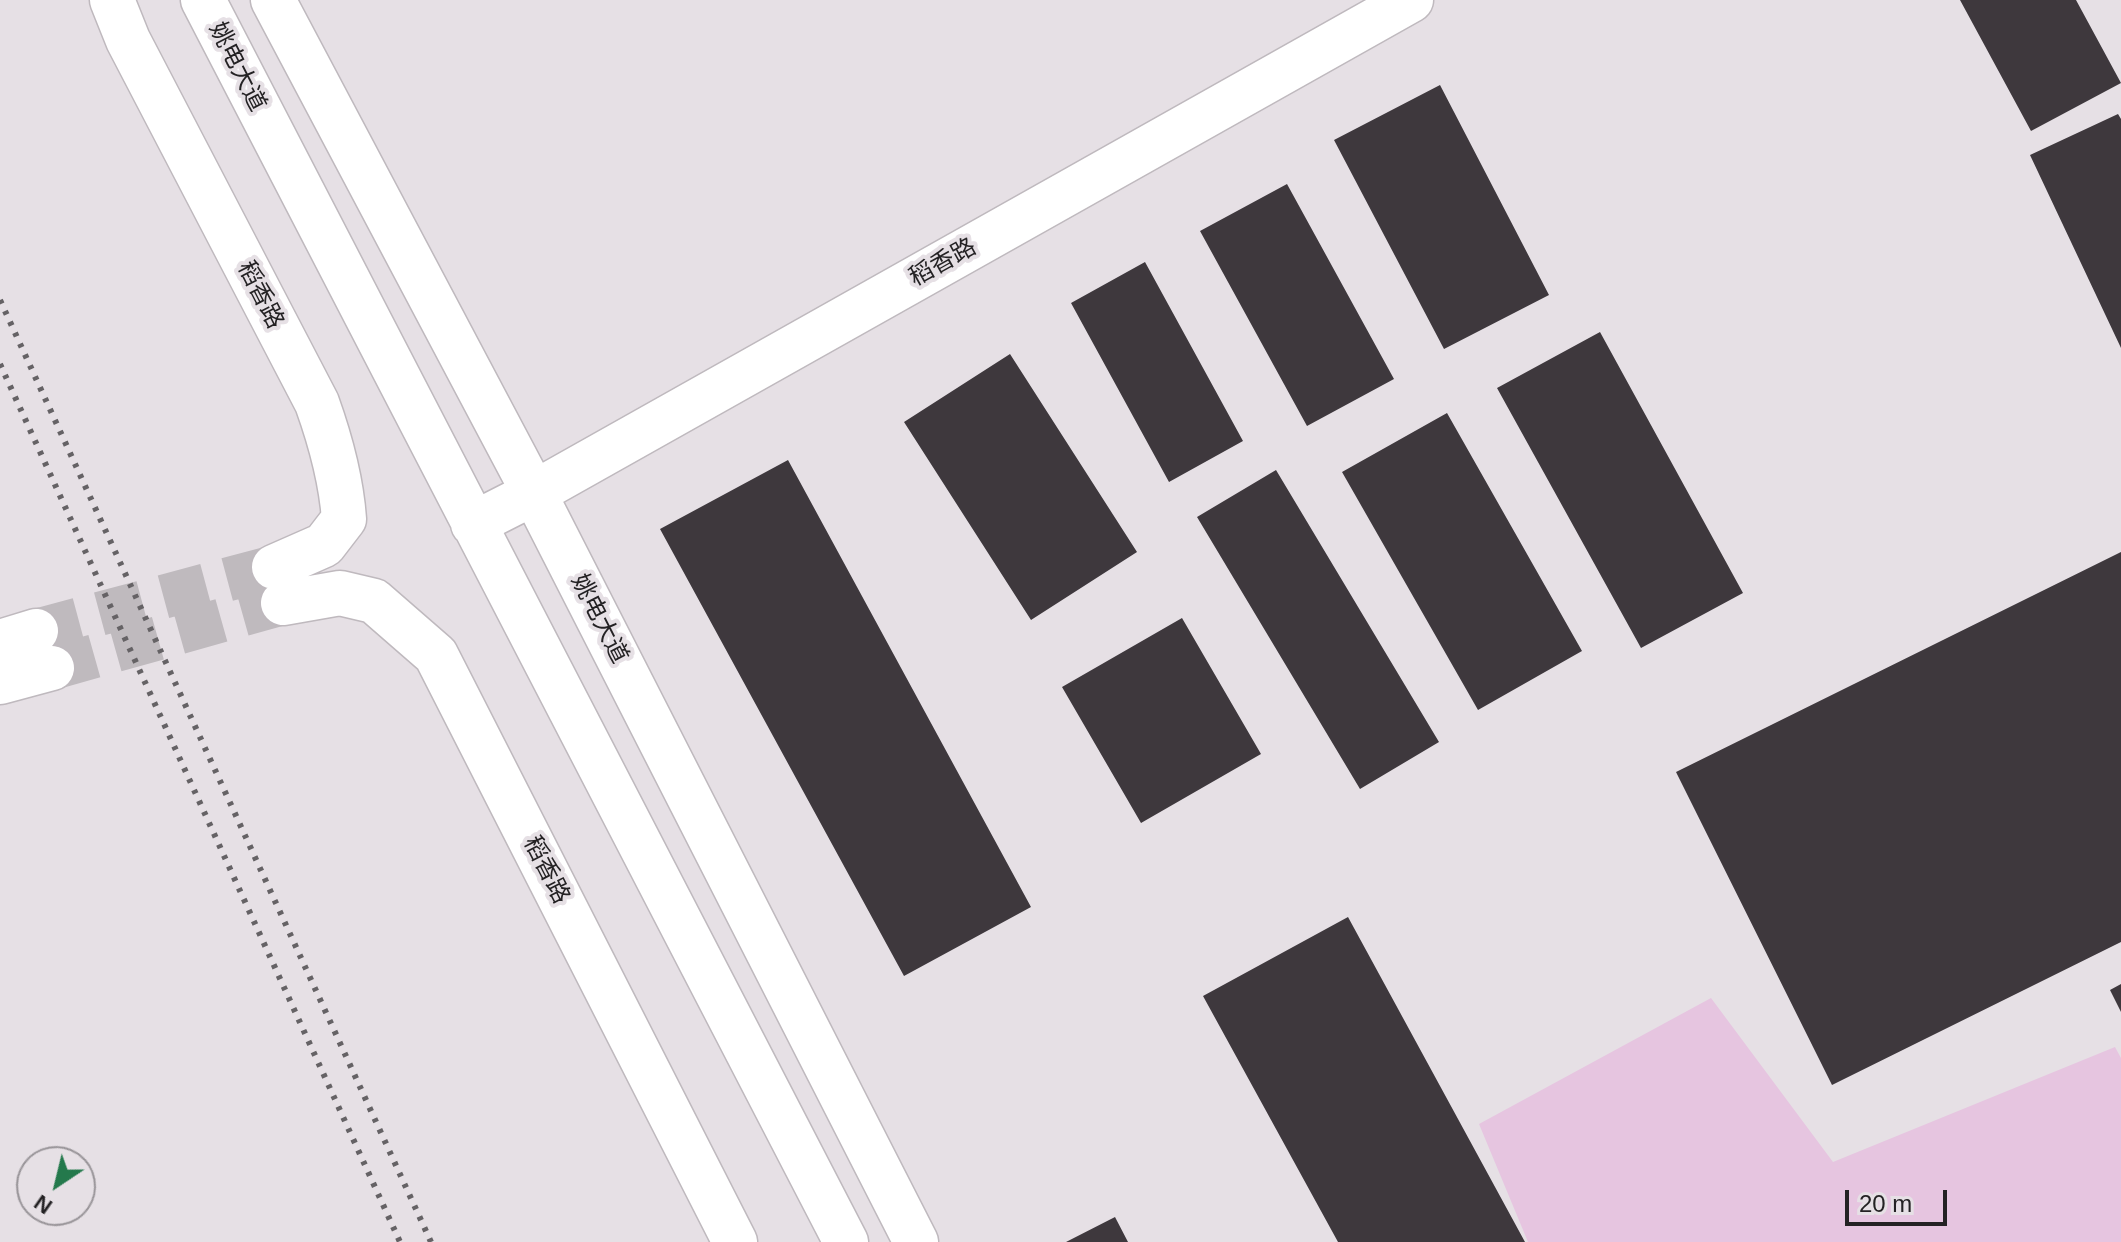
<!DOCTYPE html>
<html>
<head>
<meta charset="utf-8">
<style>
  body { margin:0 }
  #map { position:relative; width:2121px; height:1242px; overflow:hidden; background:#e6e0e5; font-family:Arial,sans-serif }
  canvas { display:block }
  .north { position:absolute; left:16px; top:1146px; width:80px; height:80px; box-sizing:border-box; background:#e6e0e5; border:2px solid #989498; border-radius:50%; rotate:215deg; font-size:22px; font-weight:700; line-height:32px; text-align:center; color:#242224 }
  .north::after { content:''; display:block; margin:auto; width:28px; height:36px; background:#24794c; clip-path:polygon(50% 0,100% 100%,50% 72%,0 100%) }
  .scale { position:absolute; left:1845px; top:1190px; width:102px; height:36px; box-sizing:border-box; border:4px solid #242224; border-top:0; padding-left:10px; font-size:24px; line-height:28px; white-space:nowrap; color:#242224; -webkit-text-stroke:6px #e6e0e5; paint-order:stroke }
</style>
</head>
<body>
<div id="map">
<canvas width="2121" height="1242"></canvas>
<div class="north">N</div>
<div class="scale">20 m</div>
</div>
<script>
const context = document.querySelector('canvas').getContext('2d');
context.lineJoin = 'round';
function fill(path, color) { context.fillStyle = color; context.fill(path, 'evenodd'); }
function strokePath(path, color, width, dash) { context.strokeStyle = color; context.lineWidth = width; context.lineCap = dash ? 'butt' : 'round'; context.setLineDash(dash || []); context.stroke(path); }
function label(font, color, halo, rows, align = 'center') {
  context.font = font + ' Arial,"Noto Sans SC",sans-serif'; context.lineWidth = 8; context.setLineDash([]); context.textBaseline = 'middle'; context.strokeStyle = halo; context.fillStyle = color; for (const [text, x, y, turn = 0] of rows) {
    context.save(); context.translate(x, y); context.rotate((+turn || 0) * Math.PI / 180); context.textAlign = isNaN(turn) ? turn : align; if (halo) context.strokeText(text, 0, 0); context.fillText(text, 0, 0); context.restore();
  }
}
const green = new Path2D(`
  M1711,998L1833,1162L2115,1047L2121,1058V1242H1528L1479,1124Z`);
const building = new Path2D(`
  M1960,0H2076L2121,83L2031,131Z
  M1440,85L1549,295L1444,349L1334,140Z
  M2118,114L2121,119V348L2030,155Z
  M1287,184L1394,379L1307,426L1200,231Z
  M1145,262L1243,441L1169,482L1071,303Z
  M1600,332L1743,593L1641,648L1497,388Z
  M1010,354L1137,552L1031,620L904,422Z
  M1447,413L1582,651L1478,710L1342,472Z
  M788,460L1031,907L904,976L660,529Z
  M1276,470L1439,742L1360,789L1197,517Z
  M2121,552V942L1832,1085L1676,772Z
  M1182,618L1261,754L1141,823L1062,687Z
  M1348,917L1525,1242H1338L1203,996Z
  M2121,984V1012L2110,990Z
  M1115,1217L1128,1242H1066Z`);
const majorTunnel = new Path2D(`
  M36,631L274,567
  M52,668L283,603`);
const major = new Path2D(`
  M112,0L128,40L317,403C331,442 341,478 344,519L324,545L274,567
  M203,0L846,1242
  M273,0L534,493L916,1242
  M473,524L534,493L1411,0
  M283,603L340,593L374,601L436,655L735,1242
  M0,642L36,631
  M0,682L52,668`);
const rail = new Path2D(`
  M0,300L431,1242
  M0,364L400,1242`);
const streetNames = [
  ["姚电大道",237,67,63],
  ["稻香路",943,263,-29],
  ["稻香路",260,295,63],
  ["姚电大道",599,619,63],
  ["稻香路",546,870,63]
];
fill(green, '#e6c5e0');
fill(building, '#3e383d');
strokePath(majorTunnel, '#bfbabe', 44, [44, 22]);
strokePath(major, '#bfb9be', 47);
strokePath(major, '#fff', 44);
strokePath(rail, '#656265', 6, [4, 8]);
label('24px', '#242224', '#e6e0e5', streetNames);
</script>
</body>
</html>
